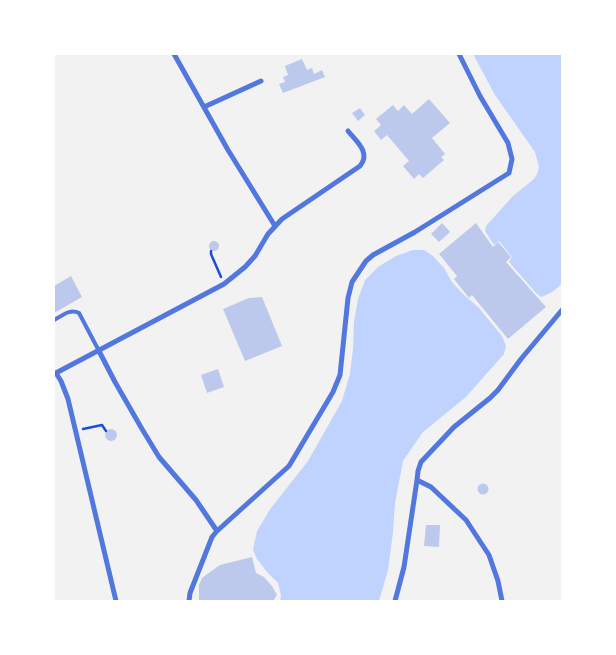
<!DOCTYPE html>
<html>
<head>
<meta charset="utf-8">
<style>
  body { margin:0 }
  #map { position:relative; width:616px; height:655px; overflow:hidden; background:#f2f2f2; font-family:Mulish,sans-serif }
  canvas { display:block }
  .frame { position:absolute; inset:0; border:55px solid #fff; pointer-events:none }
</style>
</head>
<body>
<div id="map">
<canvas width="616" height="655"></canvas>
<div class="frame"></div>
</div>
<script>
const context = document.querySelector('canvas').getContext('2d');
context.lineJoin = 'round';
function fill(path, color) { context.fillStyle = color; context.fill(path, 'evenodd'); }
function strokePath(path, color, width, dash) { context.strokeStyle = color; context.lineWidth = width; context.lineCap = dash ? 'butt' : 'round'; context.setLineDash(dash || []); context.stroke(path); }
const water = new Path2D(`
  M473,54H562V283C556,290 550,294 541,297L536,293L509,262L512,257L499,241L494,245L485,231L486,226L513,196L534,179L537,174L539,167L535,152L495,95Z
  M413,250H424L433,256L444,268L452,282L463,294L479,308L502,336L506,346L504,354L466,397L423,432L403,461L395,503L393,532L388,570L379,601H280L281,595L278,583L267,572L257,559L253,550L257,531L271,508L308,461L342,401L350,374L353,349L354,322L358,299L365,280L378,267L396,256Z`);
const building = new Path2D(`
  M302,59L307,70L312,68L314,74L322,70L325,77L283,93L279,84L285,82L283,77L288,75L285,66Z
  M429,99L450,123L432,138L445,154L441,157L444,160L423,178L419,174L414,179L403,166L409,161L387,135L381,140L374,131L381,125L376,119L393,105L398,111L404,105L412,114Z
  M360,108L365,115L358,121L352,113Z
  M442,223L450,232L439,242L431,234Z
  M476,223L493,247L498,242L511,257L506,262L546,307L508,339L472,295L469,298L454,279L457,276L439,254Z
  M209 246a5 5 0 1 1 10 0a5 5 0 1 1-10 0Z
  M71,276L82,297L54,313V286Z
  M262,297L282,346L245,361L223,309L249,298Z
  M218,369L224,387L207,393L201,375Z
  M105 435a6 6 0 1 1 12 0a6 6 0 1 1-12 0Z
  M477.5 489a5.5 5.5 0 1 1 11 0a5.5 5.5 0 1 1-11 0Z
  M426,525H440L439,547L424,546Z
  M252,557L256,573L264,577L272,586L277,595L273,601H199V585L202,578L210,572L220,565Z`);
const path = new Path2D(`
  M211,251V254L221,277
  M83,429L102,425L106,431`);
const service = new Path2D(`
  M54,320C62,316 70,308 79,313L99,351`);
const minor = new Path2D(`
  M174,54L228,150L275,226
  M204,107L261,81
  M99,351L115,382L142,429L159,457L196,500L217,531
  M56,373L61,381L68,399L116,601
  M54,374L224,284L245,267L255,256L268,234L282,219L360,166C371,153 357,142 348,131
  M189,601L190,593L212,537L217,531L289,466L333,392L340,375L348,298L352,282L366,261L373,255L415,232L509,173L512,159L508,143L480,96L459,54
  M395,601L404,567L417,480
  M502,601L498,581L489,555L466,520L431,487L417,480L418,471L421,462L454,427L490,398L498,390L521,359L562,310`);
fill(water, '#bfd3fe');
fill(building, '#bdc9ec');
strokePath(path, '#1d4ed8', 2.5);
strokePath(service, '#5277de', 4);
strokePath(minor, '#5277de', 5);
</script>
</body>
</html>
